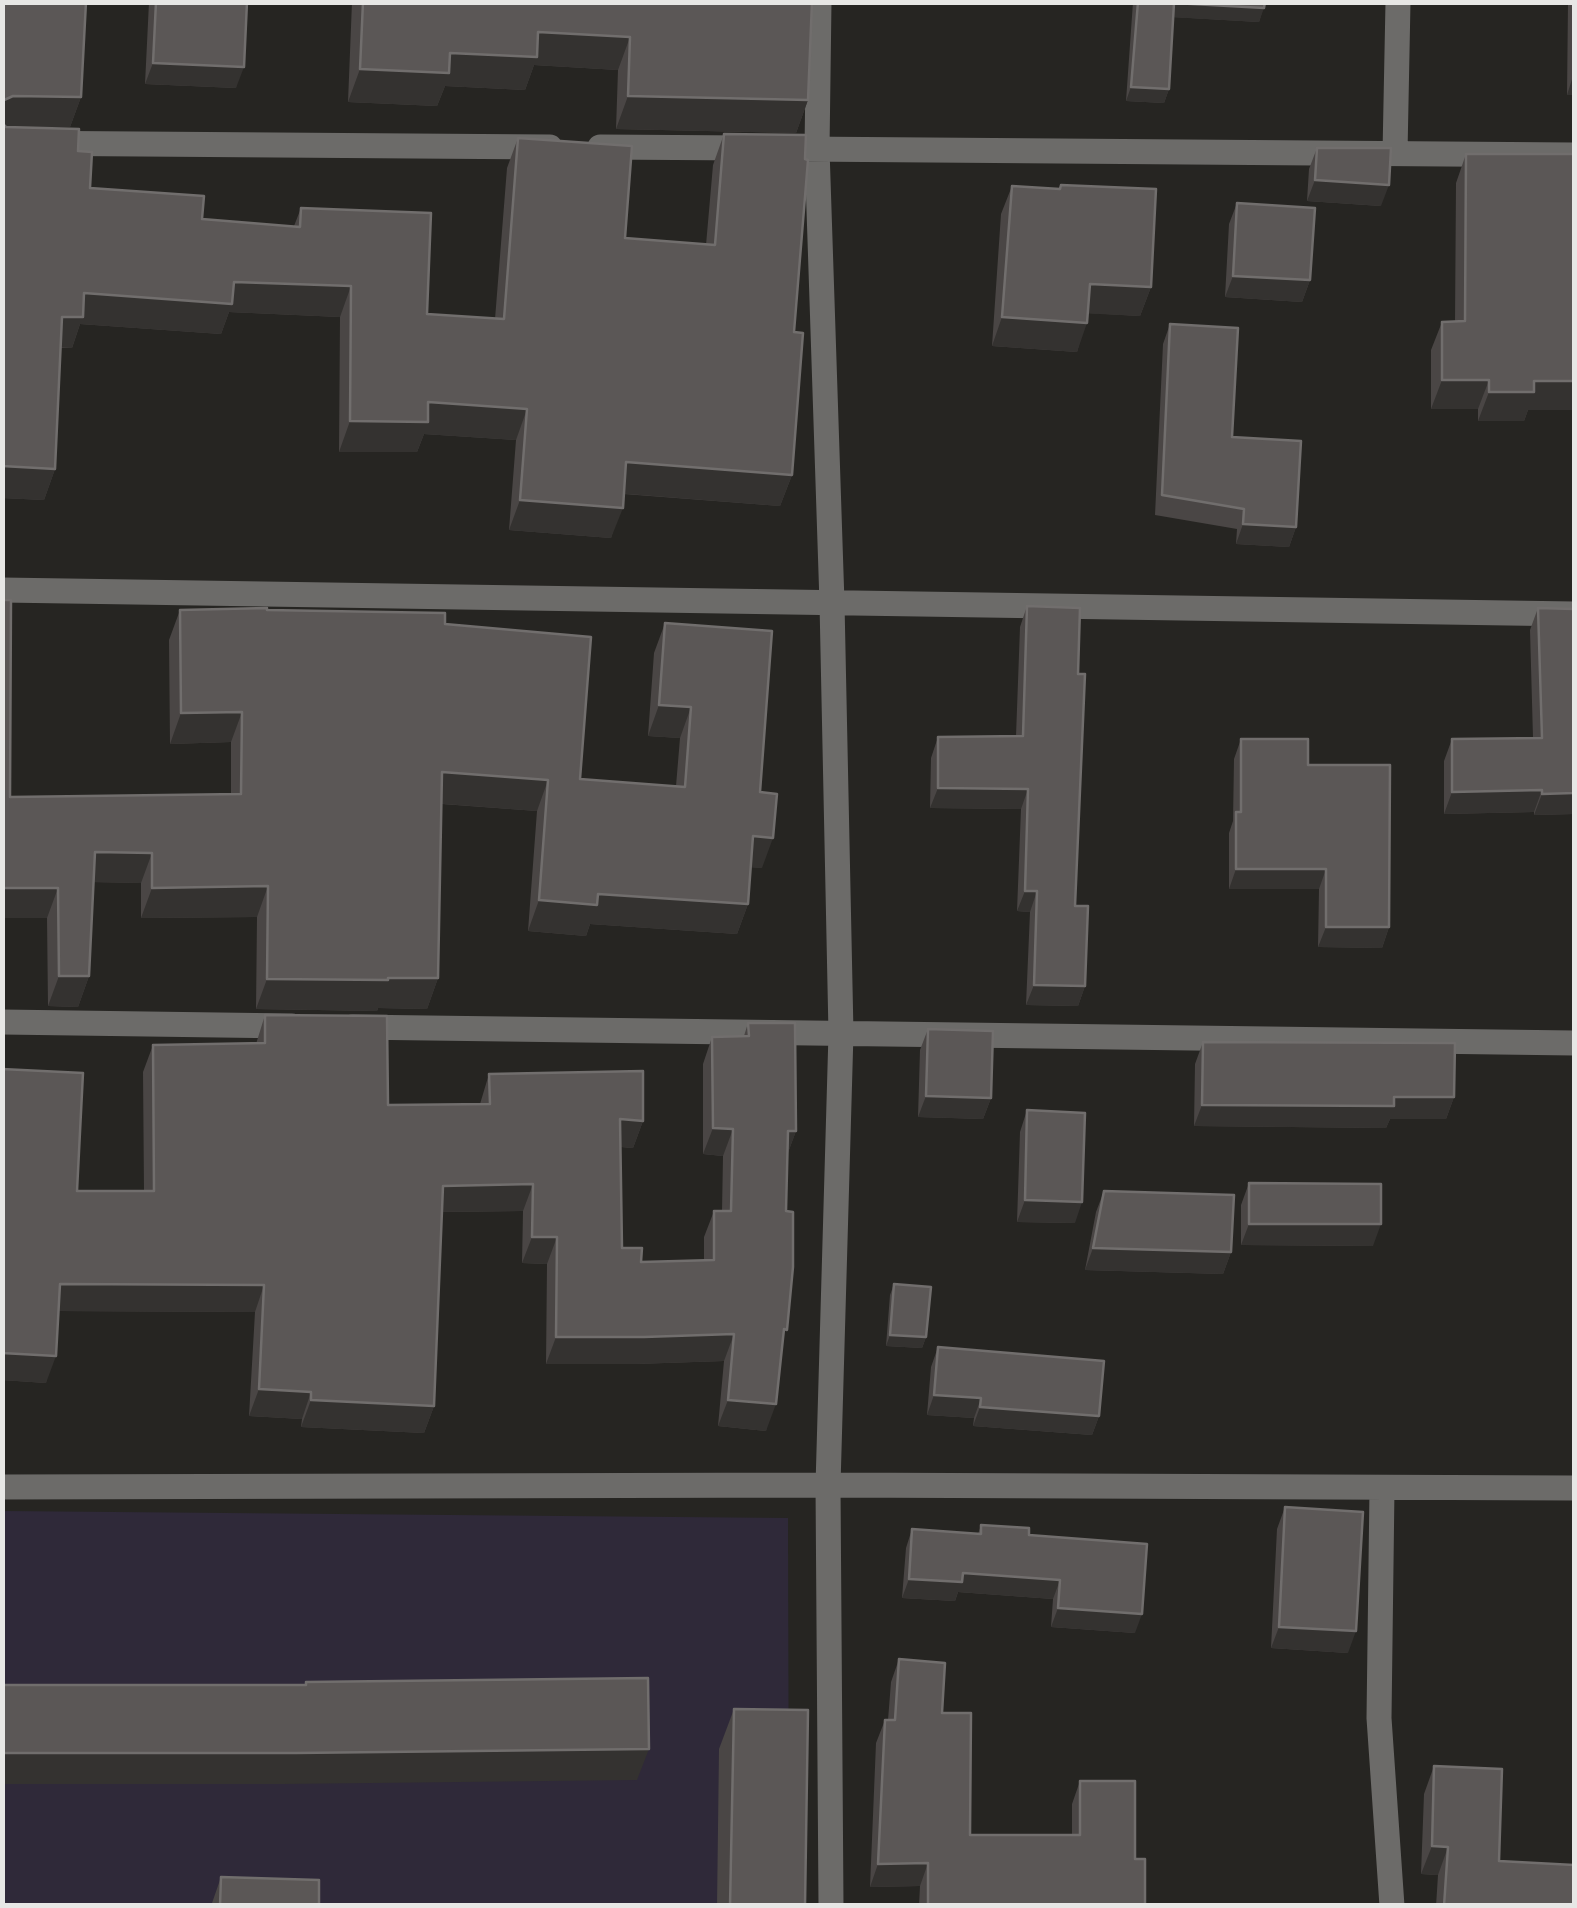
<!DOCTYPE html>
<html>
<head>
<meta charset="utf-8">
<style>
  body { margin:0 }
  #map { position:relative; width:1577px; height:1908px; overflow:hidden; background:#262522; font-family:"Noto Sans",sans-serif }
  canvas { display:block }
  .frame { position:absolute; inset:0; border:5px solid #e7e7e5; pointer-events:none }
</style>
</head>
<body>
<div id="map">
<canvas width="1577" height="1908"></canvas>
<div class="frame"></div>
</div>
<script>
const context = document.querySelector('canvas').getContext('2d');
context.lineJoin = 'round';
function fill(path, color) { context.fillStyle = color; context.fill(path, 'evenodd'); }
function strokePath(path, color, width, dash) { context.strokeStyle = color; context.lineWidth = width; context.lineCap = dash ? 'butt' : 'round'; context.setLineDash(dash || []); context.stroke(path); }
const commercial = new Path2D(`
  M3,1511L788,1518L789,1905L3,1906Z`);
const minor = new Path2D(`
  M819,2L817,149L832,603L841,1033L828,1485L831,1906
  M2,143L550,147
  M600,147L750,148
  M800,149L1574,155
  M1395,153L1398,2
  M2,590L1574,614
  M2,1022L292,1026
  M352,1027L1574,1043
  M2,1487L828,1485L1574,1488
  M1382,1488L1379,1718L1392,1906`);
const wall = new Path2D(`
  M2,2L81,97L70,127H6L78,151L90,188L202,219L294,226L301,208L427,314L495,319L507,168L518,138L625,238L706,245L713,165L724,134L794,332L792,475L780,506L624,494L611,538L509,530L516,440L424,434L417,452H339L340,317L229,312L221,334L80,324L72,348H61L55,469L44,500L2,498Z
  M149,2H247L236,88L145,84Z
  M352,2H812L808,100L796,133L616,129L618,70L534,65L525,90L445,86L437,106L348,102Z
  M1133,2H1265L1259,22L1173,17L1169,89L1164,103L1126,101Z
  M1568,2H1574V95H1567Z
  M1317,148L1381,206L1307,201L1309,169Z
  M1466,154L1528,410L1524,421H1478V409H1431V350L1442,322H1455L1456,183Z
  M1061,185L1151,287L1140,316L1088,313L1077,352L992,346L1001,214L1012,186L1059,189Z
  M1237,203L1310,280L1302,302L1225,297L1229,224Z
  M1170,324L1232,437L1296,527L1289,547L1236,544L1237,529L1155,515L1163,344Z
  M1027,606L1078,674L1075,906L1085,986L1078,1006L1026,1005L1030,912L1017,911L1021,809L930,808L931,758L938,737L1016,736L1020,627Z
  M1538,608L1574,609V814L1534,815V812L1444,814V761L1452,739L1533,738L1530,630Z
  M180,610H267L445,624L580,779L676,786L680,738L648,736L654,653L665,623L760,792L762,868L751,867L748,904L737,934L590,924L586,936L528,931L537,811L442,804L438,978L427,1009L378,1008L377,1011L256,1009L257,917L141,918V883L94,882L89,976L78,1007L48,1006L47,918H2L10,797L231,794V742L170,744L169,640Z
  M1241,739L1389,927L1382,948L1318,947L1319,889H1229V833L1233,821L1234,759Z
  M265,1015L388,1105L480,1104L489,1074L643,1121L633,1148L621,1147L622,1248L641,1262L704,1260V1237L714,1211H722L723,1156L703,1154V1064L712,1037L744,1036L748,1023L796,1131L787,1155L782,1345L766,1431L718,1426L724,1361L635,1364H546L547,1264L522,1263L523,1211L442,1212L434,1406L424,1433L301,1427L302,1419L249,1416L255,1312L58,1311L46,1383L2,1380V1069L77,1191H144L143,1072L153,1045L256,1044Z
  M928,1029L991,1098L983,1119L918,1117L920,1050Z
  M1203,1042L1454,1097L1446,1119H1390L1386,1128L1194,1126L1195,1064Z
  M1027,1110L1075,1223L1017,1222L1020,1132Z
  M1249,1183L1373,1246L1241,1245V1205Z
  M1104,1191L1231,1252L1223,1274L1085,1270L1096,1212Z
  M894,1284L926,1337L922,1348L886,1346L890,1295Z
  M938,1347L1099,1416L1092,1435L973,1426L974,1418L927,1415L931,1367Z
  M1285,1507L1348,1653L1271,1648L1277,1529Z
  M981,1525L1029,1535L1135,1633L1051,1627L1053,1599L958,1592L955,1601L902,1598L906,1548L912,1529L978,1534Z
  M899,1659L942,1713L970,1835H1072V1804L1080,1781L1135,1859L1145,1906H919L920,1886L870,1887L876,1743L885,1720H888L891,1682Z
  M734,1709L805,1906H717L719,1749Z
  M1434,1766L1499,1861L1574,1906H1436L1438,1875L1421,1874L1424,1794Z
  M221,1877L319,1906H211Z`);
const shadedWall = new Path2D(`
  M1174,3L1264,8L1259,22L1169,17Z
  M538,32L630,37L618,70L534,65L525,90L445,86L437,106L348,102L360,69L450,53Z
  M153,63L244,67L236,88L145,84Z
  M1574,73V95H1567Z
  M1131,87L1169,89L1164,103L1126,101Z
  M13,96L81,97L70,127H2V101Z
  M628,96L808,100L796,133L616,129Z
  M1315,180L1389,185L1381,206L1307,201Z
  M1233,276L1310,280L1302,302L1225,297Z
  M234,282L351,286L340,317L229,312L221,334L80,324L72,348L51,347L62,317L84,293Z
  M1090,284L1151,287L1140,316L1079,313Z
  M1002,317L1087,323L1077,352L992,346Z
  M1442,380H1489L1478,409H1431Z
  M1534,381H1574V410H1528L1524,421H1478L1489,392Z
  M428,402L527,409L516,440L424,434L417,452H339L350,421Z
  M626,462L792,475L780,506L615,493Z
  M2,466L55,469L44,500L2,498Z
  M520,500L623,508L611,538L509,530Z
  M1243,524L1296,527L1289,547L1236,544Z
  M659,705L691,707L680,738L648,736Z
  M242,712L231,742L170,744L181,713Z
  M442,772L548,780L537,811L431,803Z
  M938,788L1028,789L1021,809L930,808Z
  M1542,790L1534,812L1444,814L1452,792Z
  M1574,793V814L1534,815L1542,794Z
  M753,836L773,838L762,868L742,867Z
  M95,852L152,853L141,883L84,882Z
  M1236,869H1326L1319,889H1229Z
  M268,886L257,917L141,918L152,888Z
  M2,888H58L47,918H2Z
  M1025,891H1037L1030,912L1017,911Z
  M598,894L748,904L737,934L590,924L586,936L528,931L539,900Z
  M1326,927H1389L1382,948L1318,947Z
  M59,976H89L78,1007L48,1006Z
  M388,978H438L427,1009L378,1008L377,1011L256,1009L267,979Z
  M1034,985L1085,986L1078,1006L1026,1005Z
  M926,1096L991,1098L983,1119L918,1117Z
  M1394,1097H1454L1446,1119H1390L1386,1128L1194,1126L1202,1105Z
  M620,1119L643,1121L633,1148L611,1146Z
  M713,1128L733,1129L723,1156L703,1154Z
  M788,1131H796L786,1158Z
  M533,1184L523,1211L434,1212L443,1186Z
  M1025,1200L1082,1202L1075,1223L1017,1222Z
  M1249,1224H1381L1373,1246L1241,1245Z
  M532,1237H557L547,1264L522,1263Z
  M1093,1248L1231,1252L1223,1274L1085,1270Z
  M60,1284L264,1285L255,1312L50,1311Z
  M734,1334L724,1361L635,1364H546L556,1337Z
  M890,1335L926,1337L922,1348L886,1346Z
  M2,1353L56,1356L46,1383L2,1380Z
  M259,1389L311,1392L302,1419L249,1416Z
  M934,1395L981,1398L974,1418L927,1415Z
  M311,1400L434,1406L424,1433L301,1427Z
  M728,1400L776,1404L766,1431L718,1426Z
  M980,1407L1099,1416L1092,1435L973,1426Z
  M963,1573L1060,1580L1053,1599L958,1592L955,1601L902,1598L909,1579Z
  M1058,1608L1142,1614L1135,1633L1051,1627Z
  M1279,1627L1356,1631L1348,1653L1271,1648Z
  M649,1749L637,1780L285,1784H2V1753Z
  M1432,1846L1448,1847L1438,1875L1421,1874Z
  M928,1863L920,1886L870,1887L878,1864Z`);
const building = new Path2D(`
  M2,2H86L81,97L13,96L2,101Z
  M156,2H247L244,67L153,63Z
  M363,2H812L808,100L628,96L630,37L538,32L537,57L450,53L449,73L360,69Z
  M1138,2H1265L1264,8L1174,3L1169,89L1131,87Z
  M2,123L6,127L79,129L78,151L92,152L90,188L204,196L202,219L300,227L301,208L431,213L427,314L504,319L518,138L632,146L625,238L715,245L724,134L806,135L805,159L808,160L794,332L803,333L792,475L626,462L623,508L520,500L527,409L428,402V422L350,421L351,286L234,282L232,304L84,293L83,317H62L55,469L2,466Z
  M1317,148H1391L1389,185L1315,180Z
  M1466,154H1574V381H1534V392H1489V380H1442V322L1465,321Z
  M1061,185L1156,189L1151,287L1090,284L1087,323L1002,317L1012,186L1060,189Z
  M1237,203L1315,208L1310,280L1233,276Z
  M1170,324L1238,328L1232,437L1301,441L1296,527L1243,524L1244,509L1162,495Z
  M2,600H11L10,797L241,794L242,712L181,713L180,610L267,608V610L445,613V624L591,637L580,779L685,787L691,707L659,705L665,623L772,631L760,792L777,794L773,838L753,836L748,904L598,894L597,905L539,900L548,780L442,772L438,978H388V980L267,979L268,886L152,888V853L95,852L89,976H59L58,888H2Z
  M1027,606L1080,608L1078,674H1085L1075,906H1088L1085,986L1034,985L1037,891H1025L1028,789L938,788V737L1023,736Z
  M1538,608L1574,609V793L1542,794V790L1452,792V739L1542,738Z
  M1241,739H1308V765H1390L1389,927H1326V869H1236V812H1241Z
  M265,1015L387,1016L388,1105L490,1104L489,1074L643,1071V1121L620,1119L622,1248H642L641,1262L714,1260V1211H731L733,1129L713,1128L712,1037L749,1036L748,1023H795L796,1131H788L786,1211L793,1212V1267L787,1330L784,1329L776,1404L728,1400L734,1334L644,1337H556L557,1237H532L533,1184L443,1186L434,1406L311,1400V1392L259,1389L264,1285L60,1284L56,1356L2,1353V1069L83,1073L77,1191H154L153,1045L265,1043Z
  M928,1029L993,1031L991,1098L926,1096Z
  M1203,1042L1455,1043L1454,1097H1394V1106L1202,1105Z
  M1027,1110L1085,1113L1082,1202L1025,1200Z
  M1249,1183L1381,1184V1224H1249Z
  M1104,1191L1234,1195L1231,1252L1093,1248Z
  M894,1284L931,1287L926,1337L890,1335Z
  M938,1347L1104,1361L1099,1416L980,1407L981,1398L934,1395Z
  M1285,1507L1363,1512L1356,1631L1279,1627Z
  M981,1525L1029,1528V1535L1147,1544L1142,1614L1058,1608L1060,1580L963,1573L962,1582L909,1579L912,1529L981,1534Z
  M899,1659L945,1663L942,1713H971L970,1835H1080V1781H1135V1859H1145V1906H928V1863L878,1864L885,1720H895Z
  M648,1678L649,1749L296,1753H2V1685H306V1682Z
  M734,1709L808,1710L805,1906H730Z
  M1434,1766L1502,1769L1499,1861L1574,1865V1906H1444L1448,1847L1432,1846Z
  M221,1877L319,1880V1906H220Z`);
fill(commercial, '#2f2939');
strokePath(minor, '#6c6b69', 25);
fill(wall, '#4a4645');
fill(shadedWall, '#343230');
fill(building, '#5b5756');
strokePath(building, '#716e6d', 2.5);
</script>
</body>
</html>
